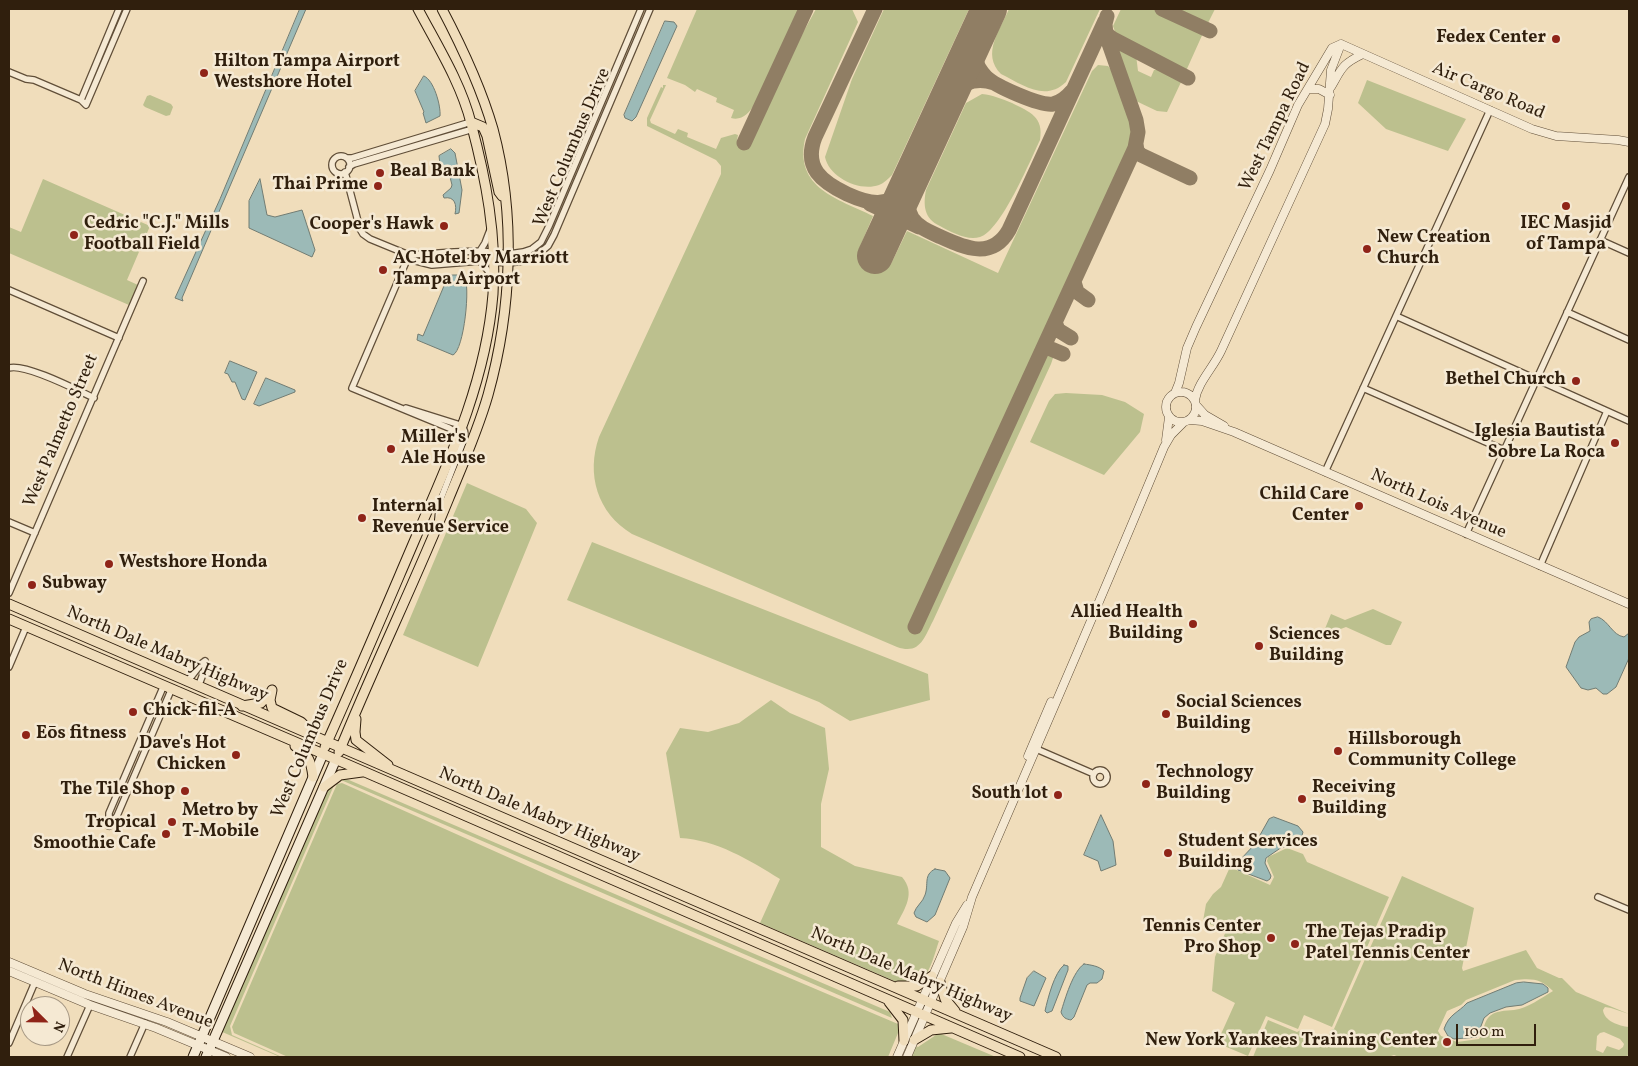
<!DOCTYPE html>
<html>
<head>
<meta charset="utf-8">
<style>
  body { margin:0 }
  #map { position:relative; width:1638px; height:1066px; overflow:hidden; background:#f0ddbb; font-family:Vollkorn,serif }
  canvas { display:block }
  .frame { position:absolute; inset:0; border:10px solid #301f0d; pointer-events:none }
  .north { position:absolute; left:20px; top:996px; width:50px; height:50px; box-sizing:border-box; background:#f5e9d3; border:1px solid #a69884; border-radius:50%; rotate:113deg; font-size:14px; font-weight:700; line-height:20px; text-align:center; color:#301f0d }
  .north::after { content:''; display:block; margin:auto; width:18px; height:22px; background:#8f2418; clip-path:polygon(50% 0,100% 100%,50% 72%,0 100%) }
  .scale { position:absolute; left:1456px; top:1024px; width:80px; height:22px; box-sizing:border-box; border:2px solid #301f0d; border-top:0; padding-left:6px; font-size:15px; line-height:18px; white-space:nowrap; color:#301f0d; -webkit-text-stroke:4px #f5e9d3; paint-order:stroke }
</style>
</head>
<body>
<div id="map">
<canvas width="1638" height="1066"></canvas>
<div class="frame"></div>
<div class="north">N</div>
<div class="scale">100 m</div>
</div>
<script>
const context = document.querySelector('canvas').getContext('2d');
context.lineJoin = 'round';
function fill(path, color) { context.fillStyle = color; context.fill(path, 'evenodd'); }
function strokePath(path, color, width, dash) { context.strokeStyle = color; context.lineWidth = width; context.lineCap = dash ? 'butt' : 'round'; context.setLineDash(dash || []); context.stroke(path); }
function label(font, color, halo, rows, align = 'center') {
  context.font = font + ' Vollkorn,serif'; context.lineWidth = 5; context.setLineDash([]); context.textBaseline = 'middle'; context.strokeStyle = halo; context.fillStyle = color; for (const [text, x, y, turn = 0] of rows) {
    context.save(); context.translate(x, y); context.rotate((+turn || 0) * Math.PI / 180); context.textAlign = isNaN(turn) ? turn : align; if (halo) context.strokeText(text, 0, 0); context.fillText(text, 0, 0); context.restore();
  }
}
const green = new Path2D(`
  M697,9H800L755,104C749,113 742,121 731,118L734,110L716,102L717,98L697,89L695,92L685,85L667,78Z
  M816,9H852L858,22L805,139C794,188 838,199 873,216L859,249L891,264L907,231L998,273L1092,71L1098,65L1108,66C1117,74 1132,118 1133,130C1133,139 1130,146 1127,154L910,626L919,630L1046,355H1054L1051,364L933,621C924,638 920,655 897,647L632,534C597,513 586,474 599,437L721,174V166L716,160L647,126V118L661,87L663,88V85H666L650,120L651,123L675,134L678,129L688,133L687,137L716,149L721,138L735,134L738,135L737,140L750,146L799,40Z
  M884,9H969L892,175C888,179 884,183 879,185C859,192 829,177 825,157L852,79Z
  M1009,9H1100L1066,82C1045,102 1023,85 1001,74C981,54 1000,30 1009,9Z
  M1121,9H1154L1204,31L1186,71L1117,37L1113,26Z
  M1171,9H1215L1207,25Z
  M1119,47L1136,55L1138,71L1151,77L1154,70H1162L1182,80L1167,112L1157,111L1136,101L1117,49Z
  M1367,80L1466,119L1448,151L1386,129L1358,103Z
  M982,94C993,95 1002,99 1012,103C1030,112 1044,117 1040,140C1030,161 1001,231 980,237C967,241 951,232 940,226C924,219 923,205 926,190L966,103Z
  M150,95L171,104L173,107L170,115L166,116L145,107L143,105L147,96Z
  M43,179L150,226L127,280L138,285L129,305L9,253V227L21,232Z
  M1066,393L1102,395L1125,402L1144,414L1140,432L1104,475L1030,442L1049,401L1055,394Z
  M467,483L526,509L537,523L478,667L403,635Z
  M592,542L928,674L930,700L850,721L819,702L567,600Z
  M1373,609L1402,622L1391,645H1386L1346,627L1322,636L1331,614L1345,620Z
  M771,700L790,713L825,728L829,769L821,804V847L855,866L902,877C916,893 905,908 897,924L939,941C935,952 929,980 916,983C911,984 904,983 899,983L760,923L780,879C749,860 717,840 680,838L666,753L680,728L708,732L739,723Z
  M342,777L890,1012L892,1018L341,780L335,783L230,1026L232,1035L282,1057H280L220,1031L329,787Z
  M342,783L559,880L898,1024V1033L888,1057H288L234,1033L232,1027L337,784Z
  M1287,848L1303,854L1307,862L1389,897L1332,1027L1304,1015L1298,1029L1266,1016L1248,1056L1217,1043L1235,1003L1212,991L1215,957L1226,931L1203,921L1206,904L1213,894L1221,887L1230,867L1270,885L1274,877L1267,861L1268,857Z
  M1402,876L1474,908L1462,968L1463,971L1526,950L1537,968L1559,978H1562L1576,992L1629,1014L1611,1008L1605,1007L1603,1010C1604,1021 1619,1026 1629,1027V1052L1627,1057H1399L1394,1055L1388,1057H1253L1268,1020L1297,1032L1301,1030L1325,1042L1331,1030L1334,1029ZM1515,980C1533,978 1541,979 1553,991C1541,998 1528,1008 1514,1010C1506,1011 1494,1010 1488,1018C1483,1024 1484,1033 1479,1039L1457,1042L1441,1036L1438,1031L1447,1011L1461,1005L1466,1000ZM1604,1032L1620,1039L1624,1044L1623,1047L1619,1050L1607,1046L1603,1053L1596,1050L1597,1036L1600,1033Z
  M939,1033L996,1057H911L916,1046L918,1047Z`);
const water = new Path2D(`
  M300,9H306L182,298L183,301L175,298L220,199Z
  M665,21L674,22L677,26L636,117L632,121L625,118L624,115Z
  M424,76C434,80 441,106 440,116L426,123L423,113L424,112L415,91Z
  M451,149L455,153L462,190L459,213L455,214C457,205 455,196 444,198L443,195L451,188L452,185L450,177L441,173L439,156Z
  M260,179L267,215L275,217L302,210L315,250L312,257L249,228V201Z
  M453,275H464C471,285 464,350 453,355L417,340L418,334L423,336L446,281L426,284L428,278Z
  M230,361L257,372L245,400L242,399L235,382H232L228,374L225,373Z
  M266,378L295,390V392L259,406L254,404Z
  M1598,617C1609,621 1612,635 1624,637L1629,633V658L1616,687L1607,694H1603L1596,688L1588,690L1581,688L1566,667L1575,642L1579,637L1590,631L1589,622L1591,619Z
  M1101,815L1113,841L1116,865L1101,871L1098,861L1084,855Z
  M1274,817L1298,826L1303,832L1301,839L1297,847H1282L1266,858L1265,863L1271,876L1270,879L1267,881L1238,870L1237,866L1240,860L1255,844L1269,819Z
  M935,869L945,871L950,878L935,915L927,922L916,917L914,913C916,906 923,902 925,895C929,884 923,875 935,869Z
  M1084,964C1091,965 1099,966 1104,971L1102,979L1097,983H1090L1087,985L1074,1017L1071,1020C1066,1019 1063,1018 1061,1012C1065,999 1073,971 1084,964Z
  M1064,965L1068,966V970L1052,1011L1047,1013L1045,1011C1048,998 1054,973 1064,965Z
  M1034,971L1046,978L1034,1006L1020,1001V998L1027,978Z
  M1524,982L1543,984L1548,988V992L1522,1005L1506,1007L1490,1013L1484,1018L1477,1037L1454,1039L1448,1036L1444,1029C1449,1014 1458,1013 1467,1003L1516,983Z`);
const taxiway = new Path2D(`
  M875,9L815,137C803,168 822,182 847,194C869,204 888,209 906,187
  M990,9C984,23 973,40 975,56C976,64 980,71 986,77C995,86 1040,106 1053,104C1061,102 1067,97 1072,91
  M1162,9L1210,31
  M1105,31L1108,35L1113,39L1188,78
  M744,143L806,9
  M1136,144L1137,151L1141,155L1190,178
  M927,146C940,117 952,69 994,83
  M906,187C906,197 907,209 912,218C919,228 930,232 941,237C965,248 992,260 1009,230L1105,21
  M870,204L919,227
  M1074,282L1077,292L1088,300
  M1055,322L1058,330L1071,338
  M1044,346L1063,354
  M915,627L1135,148L1138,132L1136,120L1106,35L1105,24L1107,16`);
const runway = new Path2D(`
  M875,256L989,9`);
const minor = new Path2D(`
  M9,72L26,79L34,80L81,100L86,105L127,9
  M81,100L119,9
  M332 165a9 9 0 1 1 18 0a9 9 0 1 1-18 0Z
  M347,158H352L471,122
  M349,167L354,164L473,129
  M345,172L360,229L363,234L370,239L409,255L416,261L432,265L480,261L509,263L523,261L535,257L548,246L554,235L650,9
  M1600,240L1629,253
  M480,251L485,243L490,230
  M409,255L454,252L480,251L509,254L523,252L532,249L541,242L549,226L641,9
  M409,255L352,388L449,428L459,434
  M480,261L493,277
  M9,290L119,338
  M1567,312L1629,340
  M1396,316L1629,421
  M9,368C25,363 77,390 94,398
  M1363,388L1504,450
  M406,408L457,424C466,428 466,433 463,442L440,501L438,518
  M1325,472L1490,110
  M9,522L35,533
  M1466,534L1629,177
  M1540,566L1607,411
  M9,593L143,281
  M9,667L26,627
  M187,682L201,664L205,661
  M198,687L205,669V661
  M1034,748L1094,774
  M1093 777a7 7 0 1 1 14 0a7 7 0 1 1-14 0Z
  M109,826V813L164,685
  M109,826L117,816L172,688
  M1598,897L1629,910
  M9,1043L35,982
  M67,1057L90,1005
  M130,1057L145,1023`);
const tertiary = new Path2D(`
  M1341,44L1532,129L1556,136L1618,140L1629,142
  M1331,87C1342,68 1342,64 1363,54
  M1308,89H1319L1330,95
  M1166 407a15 15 0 1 1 30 0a15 15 0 1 1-30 0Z
  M1175,393L1179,383L1187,348L1196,327L1270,170L1298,105L1332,48L1341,44
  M1195,400C1198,382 1213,368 1221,351L1325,124L1328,109L1331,70L1341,44
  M1196,405L1205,415L1224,426
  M1190,420L1202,421L1234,432L1629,604
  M1166,440L1169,417
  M1028,756L1051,702
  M9,962L85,994L167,1022L250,1057
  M9,971L90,1005L156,1028L226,1057
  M897,1057L956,923L967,905
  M907,1057L963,927L972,897C1036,748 1102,598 1164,447L1171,435L1183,423`);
const secondary = new Path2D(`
  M193,1057L323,754
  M206,1057L336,759`);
const primary = new Path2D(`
  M471,122L483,127L487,136L499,192L502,196
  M9,604L1056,1057
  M9,619L342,762L1020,1057
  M272,690L270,700L272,708L301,722L313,734
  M242,706L261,703L271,692
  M356,719L355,732L356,740L388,765
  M295,746C309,755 311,761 313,777
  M325,747C356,678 386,607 416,537C450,459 486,381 493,294C497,236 486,179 471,123C461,83 437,45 418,9
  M339,752C374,666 414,584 449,498C463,464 478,430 488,395C512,309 516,215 493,129C481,87 462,47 442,9
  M324,787L340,775L362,772
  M940,982L945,999L955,1011
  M898,986H917L932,976
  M889,1002L903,1020L904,1041
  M914,1040L931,1030L951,1028`);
const markers = [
  [1556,39,5,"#8f2418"],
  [204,73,5,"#8f2418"],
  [380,173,5,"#8f2418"],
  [378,186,5,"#8f2418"],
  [1566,206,5,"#8f2418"],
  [444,226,5,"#8f2418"],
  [74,235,5,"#8f2418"],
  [1367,249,5,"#8f2418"],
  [383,270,5,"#8f2418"],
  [1576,381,5,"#8f2418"],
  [1615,443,5,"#8f2418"],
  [391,449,5,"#8f2418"],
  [1359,506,5,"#8f2418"],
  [362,518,5,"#8f2418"],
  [109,564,5,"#8f2418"],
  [32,585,5,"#8f2418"],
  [1193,624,5,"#8f2418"],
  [1259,646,5,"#8f2418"],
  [133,712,5,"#8f2418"],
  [1166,714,5,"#8f2418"],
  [26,735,5,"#8f2418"],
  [1338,751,5,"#8f2418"],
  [236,755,5,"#8f2418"],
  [1146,784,5,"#8f2418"],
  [185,791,5,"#8f2418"],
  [1058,795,5,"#8f2418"],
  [1302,799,5,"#8f2418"],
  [172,822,5,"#8f2418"],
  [166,834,5,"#8f2418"],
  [1168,853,5,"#8f2418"],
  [1271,938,5,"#8f2418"],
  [1295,944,5,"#8f2418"],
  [1447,1042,5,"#8f2418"]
];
const poiNames = [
  ["Fedex Center",1546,39,"right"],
  ["Hilton Tampa Airport",214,63],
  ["Westshore Hotel",214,84],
  ["Beal Bank",390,173],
  ["Thai Prime",368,186,"right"],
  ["Cedric \"C.J.\" Mills",84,225],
  ["Football Field",84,246],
  ["IEC Masjid",1566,225,"center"],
  ["of Tampa",1566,246,"center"],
  ["Cooper's Hawk",434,226,"right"],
  ["New Creation",1377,239],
  ["Church",1377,260],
  ["AC Hotel by Marriott",393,260],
  ["Tampa Airport",393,281],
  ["Bethel Church",1566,381,"right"],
  ["Iglesia Bautista",1605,433,"right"],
  ["Sobre La Roca",1605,454,"right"],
  ["Miller's",401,439],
  ["Ale House",401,460],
  ["Child Care",1349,496,"right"],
  ["Center",1349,517,"right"],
  ["Internal",372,508],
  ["Revenue Service",372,529],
  ["Westshore Honda",119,564],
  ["Subway",42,585],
  ["Allied Health",1183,614,"right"],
  ["Building",1183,635,"right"],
  ["Sciences",1269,636],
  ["Building",1269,657],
  ["Social Sciences",1176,704],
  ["Building",1176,725],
  ["Chick-fil-A",143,712],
  ["Eōs fitness",36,735],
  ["Hillsborough",1348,741],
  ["Community College",1348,762],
  ["Dave's Hot",226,745,"right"],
  ["Chicken",226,766,"right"],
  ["Technology",1156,774],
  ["Building",1156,795],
  ["Receiving",1312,789],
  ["Building",1312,810],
  ["The Tile Shop",175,791,"right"],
  ["South lot",1048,795,"right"],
  ["Metro by",182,812],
  ["T-Mobile",182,833],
  ["Tropical",156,824,"right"],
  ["Smoothie Cafe",156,845,"right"],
  ["Student Services",1178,843],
  ["Building",1178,864],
  ["Tennis Center",1261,928,"right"],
  ["Pro Shop",1261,949,"right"],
  ["The Tejas Pradip",1305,934],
  ["Patel Tennis Center",1305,955],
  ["New York Yankees Training Center",1437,1042,"right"]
];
const streetNames = [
  ["Air Cargo Road",1488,92,23],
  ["West Tampa Road",1276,127,-64],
  ["West Columbus Drive",573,148,-67],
  ["West Palmetto Street",62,431,-67],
  ["North Lois Avenue",1438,505,24],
  ["North Dale Mabry Highway",167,655,23],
  ["West Columbus Drive",311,739,-67],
  ["North Dale Mabry Highway",539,816,23],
  ["North Dale Mabry Highway",911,976,23],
  ["North Himes Avenue",135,995,21]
];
fill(green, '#bcc08e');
fill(water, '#9cbab7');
strokePath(water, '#717c73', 1);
strokePath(taxiway, '#907e64', 15);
strokePath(runway, '#907e64', 36);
strokePath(minor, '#604e38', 8);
strokePath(tertiary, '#604e38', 9);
strokePath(secondary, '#301f0d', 11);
strokePath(primary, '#301f0d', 11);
strokePath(minor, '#f5e9d3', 5.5);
strokePath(tertiary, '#f5e9d3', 8);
strokePath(secondary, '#f5e9d3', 9);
strokePath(primary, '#f0ddbb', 9);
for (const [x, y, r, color] of markers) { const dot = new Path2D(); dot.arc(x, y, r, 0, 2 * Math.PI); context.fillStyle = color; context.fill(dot); strokePath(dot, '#f5e9d3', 2); }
label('bold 18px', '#301f0d', '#f5e9d3', poiNames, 'left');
label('18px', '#301f0d', '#f5e9d3', streetNames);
</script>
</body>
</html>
